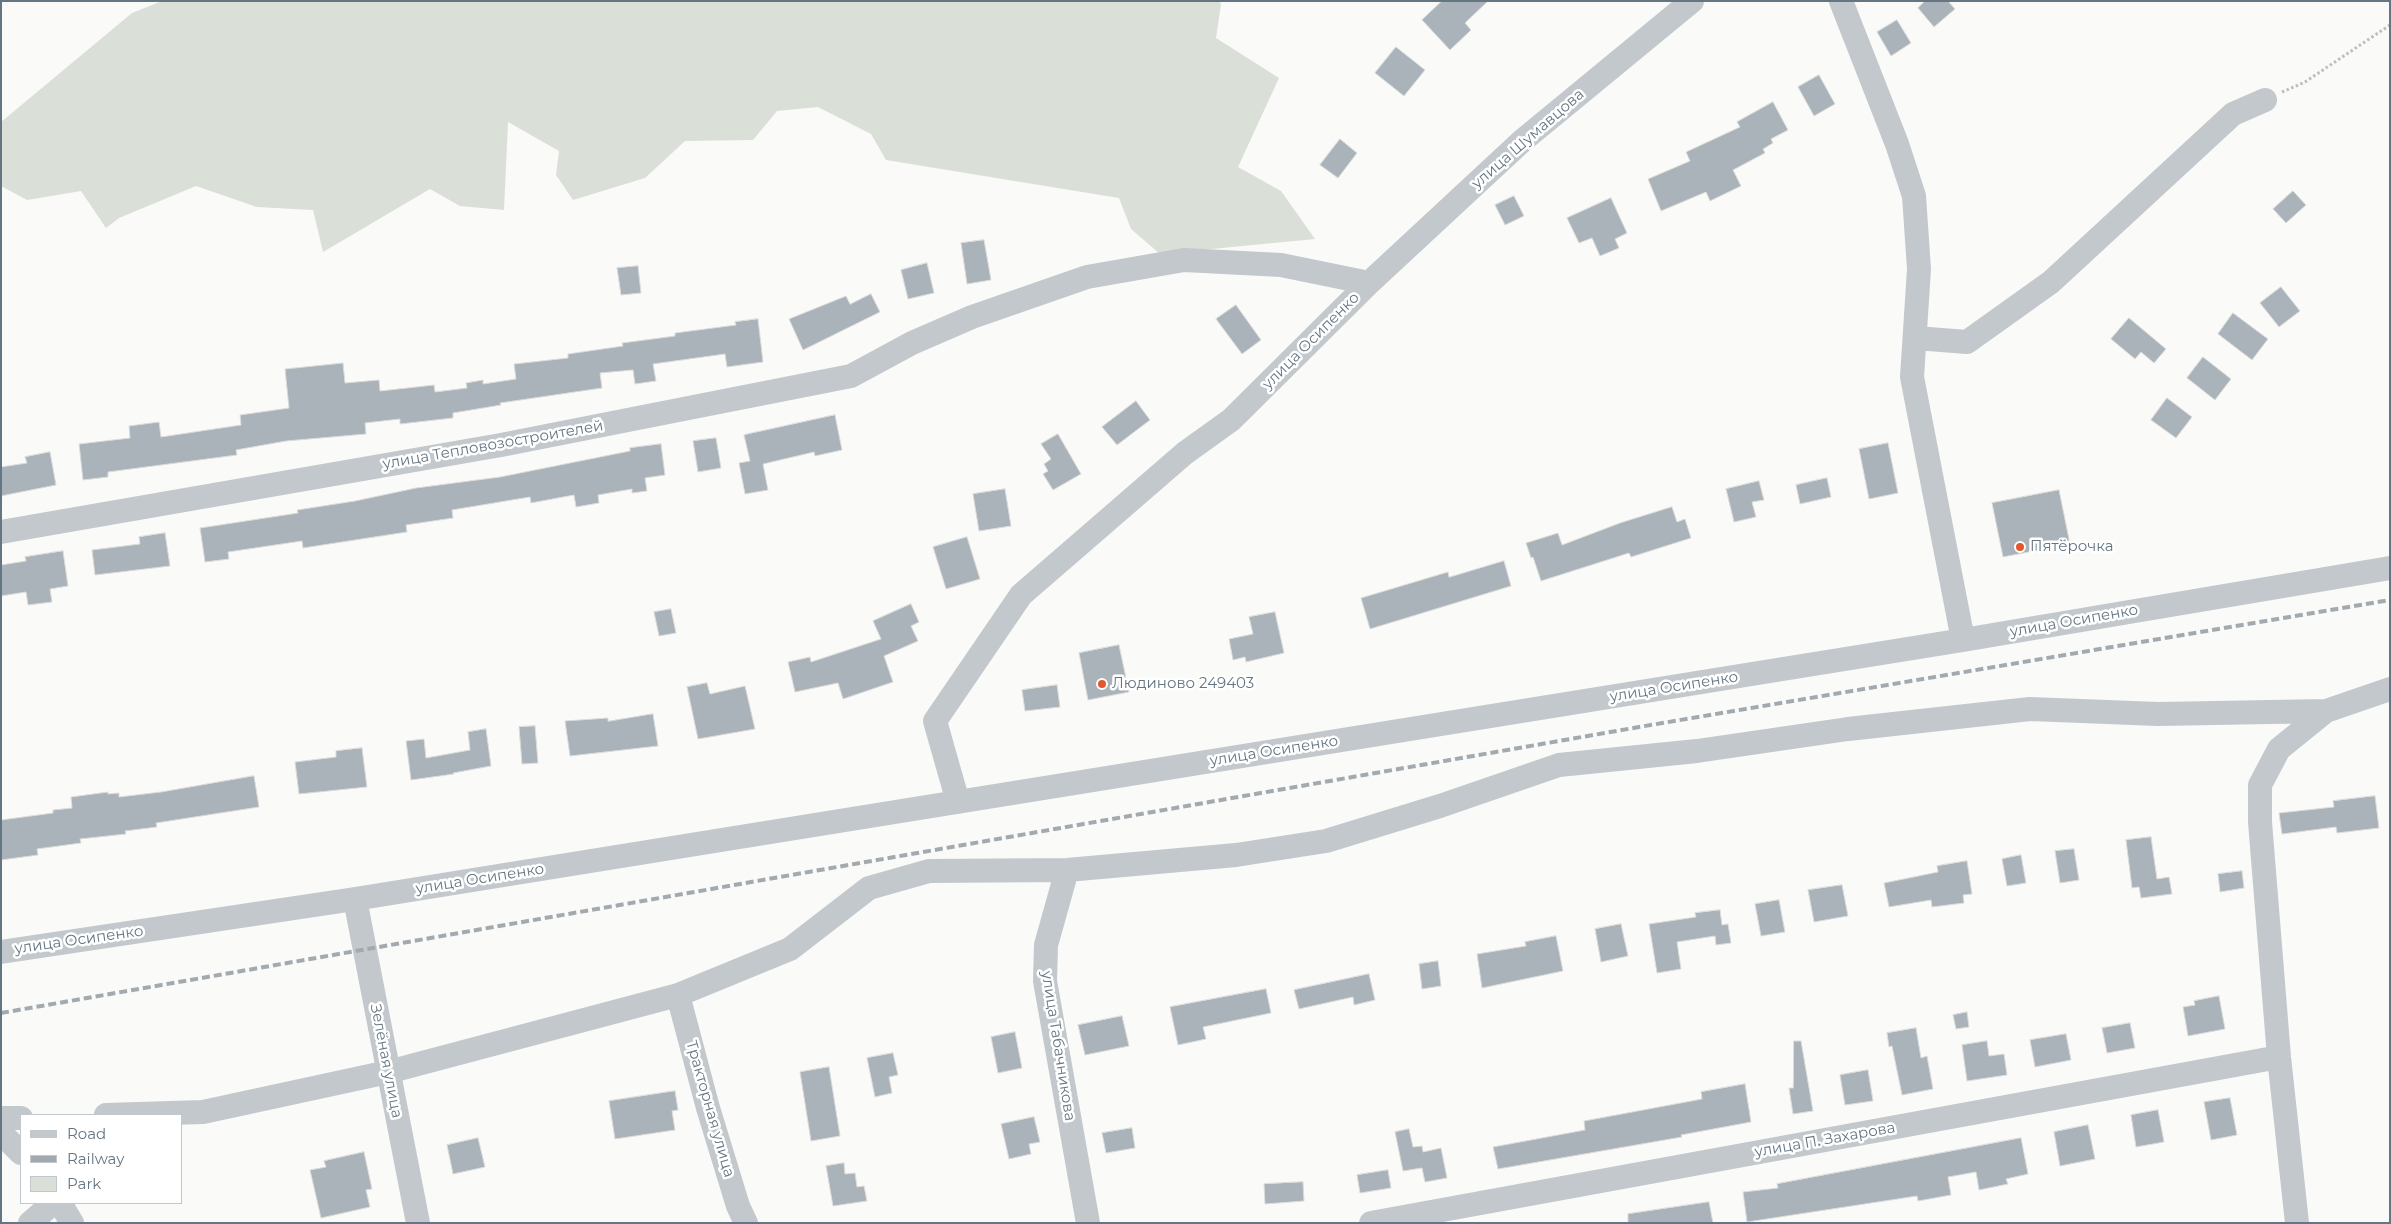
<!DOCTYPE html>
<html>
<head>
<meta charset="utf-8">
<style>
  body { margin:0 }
  #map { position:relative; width:2391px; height:1224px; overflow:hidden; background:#fafaf8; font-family:Montserrat,sans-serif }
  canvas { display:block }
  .frame { position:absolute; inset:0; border:2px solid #657683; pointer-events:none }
  .legend { position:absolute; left:20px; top:1114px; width:162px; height:90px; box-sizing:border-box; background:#fff; border:1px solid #c1c8cd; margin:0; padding:6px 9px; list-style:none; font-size:15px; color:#657683 }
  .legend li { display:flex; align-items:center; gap:10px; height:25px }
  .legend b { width:25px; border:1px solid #c1c8cd }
</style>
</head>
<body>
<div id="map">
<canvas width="2391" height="1224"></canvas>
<div class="frame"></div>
<ul class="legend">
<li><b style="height:6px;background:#c3c8cc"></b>Road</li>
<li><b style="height:6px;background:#a2aab0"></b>Railway</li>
<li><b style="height:14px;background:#dadfd7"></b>Park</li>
</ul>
</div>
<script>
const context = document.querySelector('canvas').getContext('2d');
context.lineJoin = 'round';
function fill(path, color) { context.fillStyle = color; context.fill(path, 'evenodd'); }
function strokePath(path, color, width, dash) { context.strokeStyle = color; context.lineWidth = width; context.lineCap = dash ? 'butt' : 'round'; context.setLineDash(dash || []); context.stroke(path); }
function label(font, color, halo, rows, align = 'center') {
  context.font = font + ' Montserrat,sans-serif'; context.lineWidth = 5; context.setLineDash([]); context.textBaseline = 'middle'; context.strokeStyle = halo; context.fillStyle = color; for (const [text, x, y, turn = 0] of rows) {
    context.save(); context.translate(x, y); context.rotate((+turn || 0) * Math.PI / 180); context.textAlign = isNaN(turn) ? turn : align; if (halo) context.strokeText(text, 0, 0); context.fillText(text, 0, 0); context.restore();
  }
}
const green = new Path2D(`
  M162,1H1219L1221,4L1216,38L1279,78L1238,167L1281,191L1315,239L1160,254L1131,229L1119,198L886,160L871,134L818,107L777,111L753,140L685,141L645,178L573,200L556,175L559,151L508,122L504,210L460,206L430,189L323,252L313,210L257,207L196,186L119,218L106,228L81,191L27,200L1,186V122L132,13Z`);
const building = new Path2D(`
  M1442,1H1488L1465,23L1471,30L1450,50L1422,20Z
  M1925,1H1948L1955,9L1934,27L1918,8Z
  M1897,20L1911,43L1891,56L1877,32Z
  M1396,47L1425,70L1404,96L1375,73Z
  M1819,75L1835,104L1814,116L1798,87Z
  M1773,102L1788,130L1771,139L1773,143L1763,149L1765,153L1733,170L1741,186L1710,201L1706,192L1661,211L1648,179L1690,161L1686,152L1740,127L1737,122Z
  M1340,139L1357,153L1338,178L1320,165Z
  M2293,191L2306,205L2286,223L2273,209Z
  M1514,196L1524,216L1505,225L1495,205Z
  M1611,198L1627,233L1615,239L1619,248L1600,256L1592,238L1579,243L1567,218Z
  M984,240L991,280L967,284L961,243Z
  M927,263L934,293L908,299L901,270Z
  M638,266L641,293L621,295L617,268Z
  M2281,287L2300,311L2279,327L2260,303Z
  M871,294L880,312L803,350L789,319L846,296L850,304Z
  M1236,305L1261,340L1242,354L1216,319Z
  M2233,313L2268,339L2252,360L2218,334Z
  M2129,318L2166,349L2154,363L2141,352L2135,359L2111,339Z
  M758,319L763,362L727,367L725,354L653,364L656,381L635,384L633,370L600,373L602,388L500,403L501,405L453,413V418L400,424V419L365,423L366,434L286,441L236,450L237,455L108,472V477L83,480L79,444L130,438L129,426L159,422L161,437L241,425L240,415L289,408L285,369L343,363L345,383L379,380L380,391L434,385L435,392L467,388L466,383L483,380V384L516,379L514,364L568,358V354L623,346L622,343L675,336V333L736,325L735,322Z
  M2203,357L2231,379L2215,400L2187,378Z
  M2167,398L2192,417L2176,438L2151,420Z
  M1136,401L1150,420L1117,445L1102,427Z
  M835,415L842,450L815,456L814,452L763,464L768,490L745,494L739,463L750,461L744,435Z
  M1058,434L1081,474L1053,490L1043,474L1048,471L1044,464L1051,459L1041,444Z
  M716,438L721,468L698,472L693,441Z
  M1888,443L1898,493L1869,499L1859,449Z
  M661,444L665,475L645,478L647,491L632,493V489L598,495L599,503L576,507L574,495L531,503L530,497L452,510L453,518L406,525L407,532L303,548L302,541L228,552L229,559L205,562L200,528L298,513L297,510L355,501L416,488L500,477L630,451V448Z
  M50,452L56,485L1,496V467L27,463L25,457Z
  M1827,478L1831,497L1800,504L1796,485Z
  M1759,481L1764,500L1752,502L1756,517L1734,522L1726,489Z
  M1005,489L1011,526L979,531L973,494Z
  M2059,490L2070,544L2003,557L1992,503Z
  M1672,507L1677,522L1685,519L1691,538L1631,557L1629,553L1541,581L1533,557L1531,558L1526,543L1558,533L1562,545L1620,523Z
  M165,533L170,566L95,575L92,550L140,544L139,537Z
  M967,537L980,579L946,589L933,547Z
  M63,551L68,586L50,589L52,602L28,605L26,592L1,596V565L26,561L25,557Z
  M1504,561L1511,586L1370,629L1361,598L1448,572L1449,577Z
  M911,604L919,622L911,626L918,641L884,656L893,682L843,699L838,683L795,692L788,662L810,657L811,662L881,639L873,621Z
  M671,609L676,633L659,636L654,612Z
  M1275,612L1284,653L1246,662L1245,657L1233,660L1229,639L1253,634L1249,617Z
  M1119,645L1129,692L1088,700L1079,653Z
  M707,683L710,694L745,686L755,729L698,739L687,687Z
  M1057,685L1060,707L1025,711L1022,690Z
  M653,714L658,746L570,756L565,721L608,718V721Z
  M535,726L538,763L522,764L519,727Z
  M486,729L491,766L453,773L454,774L411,780L406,741L424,739L426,758L470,750L468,732Z
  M362,748L367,787L299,794L295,762L336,757V751Z
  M254,776L259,807L156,823L157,827L125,831L126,834L80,839L81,843L37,849L38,855L1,860V820L53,813V810L72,808L71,797L108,792V794L119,793V797L161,792Z
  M2375,796L2379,828L2337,833L2336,827L2282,834L2279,813L2334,807L2333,801Z
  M2151,837L2157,879L2169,877L2172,894L2141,898L2139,887L2132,888L2126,840Z
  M2074,849L2079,880L2060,883L2055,851Z
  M2021,855L2026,883L2007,886L2002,859Z
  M1967,861L1972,894L1963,895L1964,903L1932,907L1931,900L1889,907L1884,883L1938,872L1937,866Z
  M2242,871L2244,888L2220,892L2218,874Z
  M1842,885L1848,916L1814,922L1808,890Z
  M1779,900L1785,932L1761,936L1755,904Z
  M1720,910L1722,925L1728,924L1731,943L1716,945L1715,936L1677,942L1681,969L1657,973L1649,924L1696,917L1695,913Z
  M1621,924L1628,956L1601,962L1595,929Z
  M1556,936L1563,971L1482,988L1477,954L1526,946L1525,942Z
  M1438,961L1441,986L1422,989L1419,964Z
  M1369,974L1375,1000L1354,1005L1353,997L1299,1009L1294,990Z
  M1266,989L1271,1013L1203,1027L1206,1039L1178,1045L1170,1007Z
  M2219,996L2225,1029L2188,1036L2183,1007L2195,1005L2194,1001Z
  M1967,1012L1969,1027L1956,1029L1953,1015Z
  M1122,1016L1129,1046L1085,1055L1078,1025Z
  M2130,1023L2135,1048L2107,1053L2102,1028Z
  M1916,1028L1921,1058L1927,1056L1933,1089L1902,1095L1892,1046L1889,1047L1887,1033Z
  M1015,1032L1022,1068L998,1073L991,1037Z
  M2066,1034L2071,1060L2035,1067L2030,1040Z
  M1794,1041H1801L1813,1111L1793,1114L1789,1088H1793Z
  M1987,1041L1989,1056L2004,1054L2007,1075L1967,1081L1962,1045Z
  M893,1053L898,1075L889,1077L892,1093L875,1097L867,1058Z
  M829,1067L840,1136L811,1141L800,1072Z
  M1868,1070L1873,1101L1845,1105L1840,1075Z
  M1745,1084L1751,1122L1681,1135L1682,1137L1498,1169L1493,1147L1585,1130L1584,1121L1702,1099L1701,1092Z
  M675,1091L678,1110L672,1111L675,1130L615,1139L609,1101Z
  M2230,1098L2237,1135L2211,1140L2204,1102Z
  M2158,1110L2164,1142L2136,1147L2131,1115Z
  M1034,1117L1040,1142L1029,1144L1031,1154L1009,1159L1001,1124Z
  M2088,1125L2095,1159L2060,1166L2054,1132Z
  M1132,1128L1135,1148L1106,1153L1102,1133Z
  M1409,1129L1413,1147L1422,1146L1423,1152L1441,1148L1447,1178L1425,1182L1422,1168L1403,1171L1395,1132Z
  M478,1138L485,1167L453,1174L447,1145Z
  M2021,1138L2028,1174L2006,1179L2008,1184L1979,1190L1976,1172L1948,1177L1951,1195L1918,1201L1917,1196L1747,1222L1743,1192L1778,1188L1777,1184Z
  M364,1152L372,1189L366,1190L370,1207L321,1218L310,1170L326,1167L324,1161Z
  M844,1163L845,1174L855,1173L857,1187L864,1186L867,1201L833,1206L826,1166Z
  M1388,1170L1391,1188L1360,1193L1357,1175Z
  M1303,1182L1304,1201L1265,1204L1264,1184Z
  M1709,1202L1713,1223H1628V1214Z`);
const path = new Path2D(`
  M2282,92L2305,82L2390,25`);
const minor = new Path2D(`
  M1841,1L1897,144L1914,196L1919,269L1912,377L1963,640
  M1916,338L1967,342L2051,282L2233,114L2265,100
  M1,532L501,445L851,376L912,343L972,317L1087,277L1184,260L1281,265L1369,283
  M958,802L935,721L1021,595L1185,453L1231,420L1369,283L1522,141L1692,1
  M1067,870L1046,945L1045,981L1088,1223
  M355,899L418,1223
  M1,952L355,899L1963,640L2390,568
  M678,995L708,1108L738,1206L746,1223
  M106,1115L203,1112L388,1072L678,995L790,949L869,888L929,871L1067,870L1236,855L1326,841L1440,806L1559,765L1697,751L1848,729L2030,709L2158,714L2326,711
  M1,1118H21
  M1,1133L21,1153
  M60,1203L72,1223
  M30,1223L53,1203
  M1371,1223L2279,1057
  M2297,1223L2279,1057L2260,822V785L2279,749L2326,711L2390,689`);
const rail = new Path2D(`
  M1,1013L1639,727L2390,600`);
const markers = [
  [2020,547,5,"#e4572e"],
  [1102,684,5,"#e4572e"]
];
const streetNames = [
  ["улица Шумавцова",1528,139,-41],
  ["улица Осипенко",1311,341,-45],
  ["улица Тепловозостроителей",493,445,-10],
  ["улица Осипенко",2074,621,-10],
  ["улица Осипенко",1674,687,-9],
  ["улица Осипенко",1274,751,-9],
  ["улица Осипенко",480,879,-9],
  ["улица Осипенко",79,940,-8],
  ["улица Табачникова",1058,1046,81],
  ["Зелёная улица",386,1061,79],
  ["Тракторная улица",710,1109,74],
  ["улица П. Захарова",1825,1140,-10]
];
const poiNames = [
  ["Пятёрочка",2030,547],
  ["Людиново 249403",1112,684]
];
fill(green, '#dadfd7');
fill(building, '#aab3b9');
strokePath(building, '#dcdcda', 1);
strokePath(path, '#bbbfc2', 3, [2.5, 2.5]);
strokePath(minor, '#c3c8cc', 24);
strokePath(rail, '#a2aab0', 4, [8, 4]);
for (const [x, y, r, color] of markers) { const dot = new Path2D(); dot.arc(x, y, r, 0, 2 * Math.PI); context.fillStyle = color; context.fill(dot); strokePath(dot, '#fff', 2); }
label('15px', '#657683', '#fff', streetNames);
label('15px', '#657683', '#fff', poiNames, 'left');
</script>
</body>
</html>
